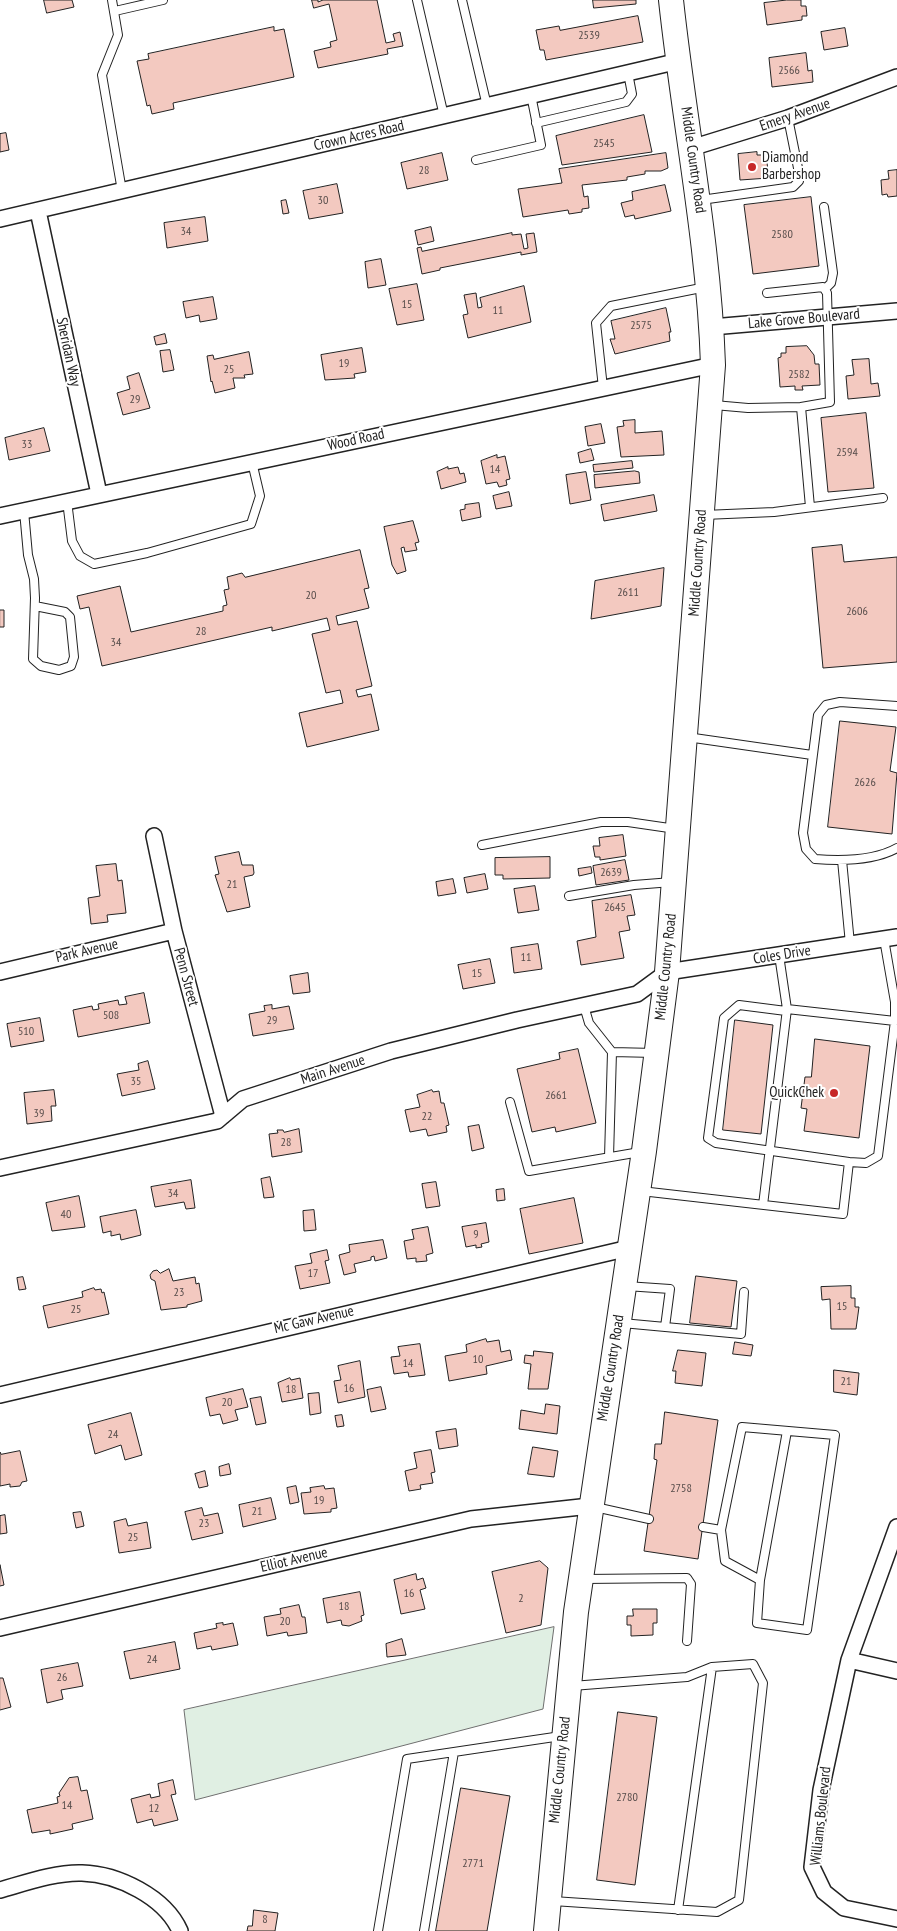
<!DOCTYPE html>
<html>
<head>
<meta charset="utf-8">
<style>
  body { margin:0 }
  canvas { display:block; background:#fff }
</style>
</head>
<body>
<canvas width="897" height="1931"></canvas>
<script>
const context = document.querySelector('canvas').getContext('2d');
context.lineJoin = 'round';
function fill(path, color) { context.fillStyle = color; context.fill(path, 'evenodd'); }
function strokePath(path, color, width, dash) { context.strokeStyle = color; context.lineWidth = width; context.lineCap = dash ? 'butt' : 'round'; context.setLineDash(dash || []); context.stroke(path); }
function label(font, color, halo, rows, align = 'center') {
  context.font = font + ' "PT Sans Narrow",sans-serif'; context.lineWidth = 4; context.setLineDash([]); context.textBaseline = 'middle'; context.strokeStyle = halo; context.fillStyle = color; for (const [text, x, y, turn = 0] of rows) {
    context.save(); context.translate(x, y); context.rotate((+turn || 0) * Math.PI / 180); context.textAlign = isNaN(turn) ? turn : align; if (halo) context.strokeText(text, 0, 0); context.fillText(text, 0, 0); context.restore();
  }
}
const green = new Path2D(`
  M554,1627L543,1709L195,1800L184,1710Z`);
const building = new Path2D(`
  M44,0H72L74,7L47,13Z
  M312,0H318V2L323,0H377L386,43L395,41L393,34L400,32L403,46L387,49L388,54L318,68L314,51L331,47L330,42L337,40L329,4L314,8Z
  M593,0H636V4L594,8Z
  M787,0H801V6H806L807,16H802V20L767,25L764,3Z
  M638,16L643,42L546,60L544,50H540L536,30L559,26L560,30Z
  M274,27V31L284,29L294,77L173,103L174,109L152,114L150,105L147,106L137,61L149,59L148,54Z
  M845,28L848,46L824,50L821,32Z
  M806,53L808,71L812,70L813,82L772,87L769,58Z
  M644,115L652,152L562,165L556,136Z
  M6,133L9,150L0,152V134Z
  M757,152V155H766L769,178L740,180L738,154Z
  M442,153L448,180L407,189L401,163Z
  M666,153L668,168L661,171H645V174L627,177V180L582,185L584,197L588,196L589,208L582,209V212L569,214L568,210L523,217L518,189L562,183L559,169Z
  M897,170V196L888,197L887,194L882,195L881,180L889,179L888,171Z
  M337,184L343,213L309,219L303,191Z
  M665,185L671,211L635,219L634,215L625,217L621,203L633,200L632,192Z
  M811,197L819,266L753,274L744,205Z
  M286,200L289,213L283,214L281,201Z
  M205,217L208,241L167,248L164,223Z
  M431,227L434,241L418,245L415,231Z
  M512,233V235L521,234L524,249L528,248L526,234L534,233L537,252L521,255V252L440,268V270L422,274L417,248L421,247L422,251Z
  M381,259L386,285L368,288L365,262Z
  M417,284L424,320L397,325L389,289Z
  M524,286L531,322L468,338L463,315L468,314L464,295L476,293L478,308L482,307L480,298Z
  M213,297L217,319L200,322L199,315L186,318L183,302Z
  M666,308L671,332H669L670,341L615,354L610,339H615L611,321Z
  M165,334L167,343L156,345L154,337Z
  M807,346L814,355L815,364H819L820,385L802,386L803,390H795V386L780,387L778,358L781,357V353H786V347Z
  M362,348L366,372L354,374L355,378L325,380L321,355Z
  M170,350L174,370L163,372L160,351Z
  M249,352L253,374L244,375L245,378H233L235,388L215,393L212,381L211,382L207,356L213,355L214,359Z
  M869,359L871,384L878,383L880,396L848,399L846,376L854,375L852,360Z
  M139,373L150,408L123,415L117,393L130,389L127,377Z
  M866,413L874,488L828,492L821,418Z
  M635,420V433L662,431L664,455L621,457L617,427L624,426L623,421Z
  M601,424L605,443L588,446L585,427Z
  M44,428L50,451L9,460L5,438Z
  M591,449L594,460L580,463L578,453Z
  M497,455V458L505,456L510,479L506,480L507,485L499,487L497,482L486,484L481,461Z
  M632,461L633,468L594,472L593,465Z
  M448,467V469L458,467L460,474L464,473L466,482L441,489L437,472Z
  M635,471L639,472L640,483L595,488L594,475Z
  M586,472L591,500L570,504L566,475Z
  M509,492L512,506L496,509L493,496Z
  M654,495L657,511L604,521L601,505Z
  M479,503L481,517L462,521L460,510L465,509V505Z
  M413,521L419,542L415,543L417,550L405,552L404,547L401,548L406,571L397,574L392,565L384,527Z
  M842,545L844,562L897,557V662L823,668L812,548Z
  M360,550L369,588L364,589L369,608L336,616L338,625L357,621L372,686L356,690L358,697L371,694L379,730L307,747L299,713L343,703L340,690L326,693L312,634L330,630L327,618L272,631V627L102,666L89,607L80,609L77,596L120,586L131,632L223,611V606L227,605L224,590L229,589L227,577L242,573L245,577Z
  M664,568L661,606L591,619L595,581Z
  M0,610H4V627H0Z
  M840,721L896,727L890,771L897,773L892,834L828,827Z
  M623,835L626,856L600,860V857H595L593,846H600L599,838Z
  M239,852L242,865H253L254,873L253,875L244,877L250,907L227,912L215,875L219,874L215,857Z
  M550,857V878L503,879V875H495V858Z
  M625,860L629,880L596,885L593,866Z
  M116,864L118,881L122,880L126,913L107,915L108,922L91,924L88,898L100,896L96,866Z
  M591,867L592,873L579,876L578,869Z
  M485,874L488,889L467,893L464,878Z
  M453,879L456,893L438,896L436,882Z
  M535,886L539,910L518,913L514,889Z
  M631,895L635,915L627,916L630,930L619,932L624,958L581,965L577,941L596,937L592,901Z
  M538,944L542,969L514,973L511,948Z
  M490,959L495,983L463,989L458,965Z
  M308,973L310,992L293,994L290,976Z
  M144,993L150,1023L78,1037L73,1010L92,1006L93,1010L99,1009L98,1004L118,1000L119,1005L127,1004L125,997Z
  M272,1005V1009L289,1006L294,1029L253,1036L249,1014L265,1011L264,1006Z
  M40,1018L44,1041L11,1047L7,1024Z
  M735,1020L773,1025L761,1134L723,1130Z
  M815,1039L870,1046L859,1138L804,1131L807,1109L801,1108L805,1077H811Z
  M578,1049L596,1123L556,1132L555,1127L532,1132L517,1069L560,1059L559,1053Z
  M148,1061L155,1089L122,1096L117,1074L139,1070L138,1064Z
  M54,1090L56,1106H51L52,1121L27,1124L24,1093Z
  M432,1090L433,1092L439,1091L441,1103H444L449,1125L446,1126L447,1132L428,1136L426,1129L410,1132L405,1110L420,1107L417,1095Z
  M479,1125L484,1148L472,1151L468,1127Z
  M299,1129L302,1152L272,1157L269,1134L278,1133L277,1130H283L284,1132Z
  M270,1177L274,1197L264,1198L261,1179Z
  M191,1180L195,1208L186,1209L184,1202L155,1207L151,1187Z
  M436,1182L440,1206L426,1208L422,1184Z
  M504,1189L505,1200L497,1201L496,1190Z
  M79,1196L85,1227L52,1231L46,1203Z
  M574,1198L583,1243L529,1254L520,1209Z
  M136,1210L141,1235L121,1240L120,1234L111,1236V1231L103,1233L100,1217Z
  M314,1210L316,1230L304,1231L303,1211Z
  M486,1223L489,1242L481,1244L482,1247L476,1248V1245L466,1247L462,1227Z
  M428,1227L433,1253L426,1255L427,1261L416,1262V1258L407,1259L404,1241L414,1239L412,1230Z
  M383,1240L387,1258L375,1261L374,1256L371,1257V1260L354,1264L356,1272L344,1275L339,1255L350,1252L349,1245Z
  M327,1250L329,1260L325,1261L330,1283L300,1289L295,1266L312,1263L310,1254Z
  M169,1269L173,1281L195,1277L196,1284L199,1283L202,1301L187,1305V1307L161,1310L155,1281L151,1279L150,1275L153,1271L157,1270L160,1273Z
  M696,1276L737,1281L731,1327L690,1323Z
  M23,1277L26,1289L19,1290L17,1278Z
  M851,1286V1298H855V1307H859L856,1329H831L830,1299L822,1300L821,1287Z
  M94,1288L95,1290L101,1289L102,1293L104,1292L109,1314L48,1328L43,1306L83,1297L82,1292Z
  M486,1339L487,1342L499,1340L501,1352L510,1350L512,1360L486,1366L487,1374L449,1381L445,1356L467,1352L466,1345Z
  M735,1342L753,1345L751,1356L733,1354Z
  M420,1344L425,1375L409,1377L408,1372L394,1374L391,1357L400,1356L398,1347Z
  M678,1350L706,1353L702,1386L675,1383L676,1371H673Z
  M534,1351L553,1353L548,1389H528L531,1364L524,1363L525,1355L533,1356Z
  M360,1361L365,1397L338,1403L334,1381L341,1380L338,1366Z
  M834,1370L859,1373L857,1395L834,1392Z
  M290,1378L291,1380L300,1378L303,1398L282,1402L278,1383Z
  M381,1387L386,1409L371,1412L367,1390Z
  M243,1389L248,1407L235,1410L238,1420L223,1424L220,1414L210,1416L206,1398Z
  M319,1393L321,1413L310,1415L308,1394Z
  M261,1397L266,1423L256,1425L250,1399Z
  M546,1404L560,1406L557,1434L519,1429L521,1410L544,1414Z
  M665,1412L718,1420L698,1559L644,1551L657,1460L654,1459L655,1444H661Z
  M131,1413L142,1455L125,1460L121,1445L95,1454L88,1425Z
  M342,1415L344,1426L337,1427L335,1416Z
  M456,1429L458,1446L439,1449L436,1432Z
  M533,1447L558,1451L554,1477L528,1474Z
  M431,1450L435,1472L431,1473L433,1483L420,1485L421,1489L409,1491L405,1471L417,1468L414,1453Z
  M20,1451L27,1481L22,1482L20,1486L10,1487V1484L0,1486V1452L1,1454Z
  M229,1464L231,1474L220,1476L219,1467Z
  M205,1471L208,1486L199,1488L195,1474Z
  M296,1486L299,1502L290,1504L287,1488Z
  M324,1486L325,1489L334,1488L337,1508L331,1509V1512L304,1514L301,1493L311,1492L310,1488Z
  M271,1498L276,1519L243,1527L239,1505Z
  M202,1508L204,1516L218,1513L223,1533L192,1540L185,1512Z
  M81,1512L84,1526L76,1528L73,1513Z
  M5,1515L7,1533L0,1534V1516Z
  M126,1519L128,1526L147,1522L151,1548L119,1553L114,1522Z
  M540,1561L548,1568L541,1625L506,1633L492,1572Z
  M0,1565L4,1585L0,1586Z
  M416,1574L417,1580L423,1578L426,1588L420,1590L425,1609L401,1614L394,1580Z
  M360,1592L364,1615L361,1616L362,1621L349,1626L342,1625L341,1620L327,1623L323,1599Z
  M299,1605L302,1617H305L307,1633L288,1636L287,1632L267,1636L264,1617L281,1614L280,1609Z
  M633,1609H657V1623H653V1635L631,1636V1625H627V1616H633Z
  M223,1623V1625L233,1623L238,1645L212,1650L211,1646L197,1649L194,1633L217,1628L216,1624Z
  M402,1639L406,1655L387,1657L386,1644Z
  M175,1642L180,1669L130,1679L124,1652Z
  M78,1663L83,1686L61,1690L63,1699L47,1703L41,1670Z
  M0,1678H3L11,1707L0,1710Z
  M618,1712L657,1717L635,1885L597,1880Z
  M78,1777L81,1791L87,1790L93,1819L72,1824L73,1829L50,1834V1830L32,1833L27,1810L58,1803L57,1797L60,1796L59,1793L69,1778Z
  M173,1780L176,1794L171,1795L178,1820L154,1826L152,1819L137,1823L131,1799L150,1794L151,1798L160,1796L158,1784Z
  M461,1788L510,1796L487,1931H436Z
  M254,1910L278,1913L275,1931H247L248,1926H252Z`);
const service = new Path2D(`
  M112,0L118,35L102,75L122,191
  M417,0L444,116
  M462,0L487,106
  M115,11L163,0
  M536,123L626,102L632,94L628,73
  M476,160L541,145L531,95
  M701,200L793,187L799,181V173L788,118
  M824,207L833,273L831,283L826,288
  M767,293L823,287L827,293L830,402L801,407
  M603,388L596,323L611,306L706,287
  M714,405L748,408L801,407L810,507
  M67,501L72,541L80,556L94,564L147,553L251,524L260,496L252,462
  M24,511L28,555L34,579L35,598L33,659L41,666L59,670L71,666L74,657L70,617L65,612L35,606
  M704,515L774,512L883,498
  M897,706L840,702L826,705L818,715L803,833L806,849L815,859C841,861 874,861 897,848
  M687,737L812,755
  M482,845L601,822H628L676,829
  M842,860L850,944
  M569,896L634,885L672,882
  M584,1006L589,1023L612,1052
  M787,1009L895,1021
  M786,1011L739,1005L724,1018L708,1138L716,1143L849,1162
  M510,1102L529,1171L640,1152
  M609,1157L612,1052L655,1053
  M641,1191L843,1214L849,1162L866,1163L878,1156L895,1021V1002L884,939
  M763,1205L787,1009L779,955
  M626,1286L670,1289L665,1327
  M622,1323L741,1334L744,1292
  M595,1507L649,1519
  M703,1527L721,1530L725,1561L760,1580L757,1623L807,1630L835,1435L742,1427L721,1530
  M583,1579L687,1578L691,1584L687,1641
  M760,1580L787,1431
  M553,1901L717,1912L739,1900L763,1683L753,1664L712,1667L687,1677L572,1686
  M678,1910L712,1667
  M378,1931L407,1759L561,1736
  M424,1931L454,1752`);
const minor = new Path2D(`
  M691,148L788,118L897,77
  M38,211L99,494
  M0,219L679,61
  M712,327L897,311
  M0,516L713,365
  M154,836L174,931L223,1116
  M0,972L174,931
  M0,1168L217,1121L243,1099L391,1051L517,1020L637,994L667,972L897,937
  M0,1395L629,1248
  M897,1527L849,1660L821,1790L812,1867L824,1892L844,1908L897,1919
  M0,1628L471,1519L590,1506
  M849,1660L897,1671
  M0,1890C25,1883 56,1872 82,1873C118,1874 165,1897 180,1931`);
const primary = new Path2D(`
  M546,1931L576,1612L644,1151L667,972L713,365C709,243 684,122 671,0`);
const markers = [
  [752,167,5,"#c62828"],
  [834,1093,5,"#c62828"]
];
const numberNames = [
  ["2539",589,36],
  ["2566",789,71],
  ["2545",604,144],
  ["28",424,171],
  ["30",323,201],
  ["34",186,232],
  ["2580",782,235],
  ["15",407,305],
  ["11",498,311],
  ["2575",641,326],
  ["19",344,364],
  ["25",229,370],
  ["2582",799,375],
  ["29",135,400],
  ["33",27,445],
  ["2594",847,453],
  ["14",495,470],
  ["2611",628,593],
  ["20",311,596],
  ["2606",857,612],
  ["28",201,632],
  ["34",116,643],
  ["2626",865,783],
  ["2639",611,873],
  ["21",232,885],
  ["2645",615,908],
  ["11",526,958],
  ["15",477,974],
  ["508",111,1016],
  ["29",272,1021],
  ["510",26,1032],
  ["35",136,1082],
  ["2661",556,1096],
  ["39",39,1114],
  ["22",427,1117],
  ["28",286,1143],
  ["34",173,1194],
  ["40",66,1215],
  ["9",476,1235],
  ["17",313,1274],
  ["23",179,1293],
  ["15",842,1307],
  ["25",76,1310],
  ["10",478,1360],
  ["14",408,1364],
  ["21",846,1382],
  ["16",349,1389],
  ["18",291,1390],
  ["20",227,1403],
  ["24",113,1435],
  ["2758",681,1489],
  ["19",319,1501],
  ["21",257,1512],
  ["23",204,1524],
  ["25",133,1538],
  ["16",409,1594],
  ["2",521,1599],
  ["18",344,1607],
  ["20",285,1622],
  ["24",152,1660],
  ["26",62,1678],
  ["2780",627,1798],
  ["14",67,1806],
  ["12",154,1809],
  ["2771",473,1864],
  ["8",265,1920]
];
const streetNames = [
  ["Emery Avenue",795,115,-19],
  ["Crown Acres Road",359,136,-13],
  ["Middle Country Road",693,160,82],
  ["Lake Grove Boulevard",804,319,-5],
  ["Sheridan Way",68,352,78],
  ["Wood Road",356,440,-12],
  ["Middle Country Road",698,563,-86],
  ["Park Avenue",87,951,-13],
  ["Coles Drive",782,955,-9],
  ["Middle Country Road",666,967,-84],
  ["Penn Street",186,977,75],
  ["Main Avenue",333,1070,-18],
  ["Mc Gaw Avenue",314,1320,-13],
  ["Middle Country Road",611,1368,-81],
  ["Elliot Avenue",294,1560,-13],
  ["Middle Country Road",560,1770,-84],
  ["Williams Boulevard",821,1816,-84]
];
const poiNames = [
  ["Diamond",762,158],
  ["Barbershop",762,175],
  ["QuickChek",824,1093,"right"]
];
fill(green, '#e0efe3');
strokePath(green, '#6f6f6f', 1);
fill(building, '#f3c9c0');
strokePath(building, '#222', 1);
strokePath(service, '#222', 10);
strokePath(minor, '#222', 18);
strokePath(primary, '#222', 26);
strokePath(service, '#fff', 8);
strokePath(minor, '#fff', 15);
strokePath(primary, '#fff', 24);
for (const [x, y, r, color] of markers) { const dot = new Path2D(); dot.arc(x, y, r, 0, 2 * Math.PI); context.fillStyle = color; context.fill(dot); strokePath(dot, '#fff', 2); }
label('12px', '#564c4a', null, numberNames);
label('15px', '#222', '#fff', streetNames);
label('15px', '#222', '#fff', poiNames, 'left');
</script>
</body>
</html>
